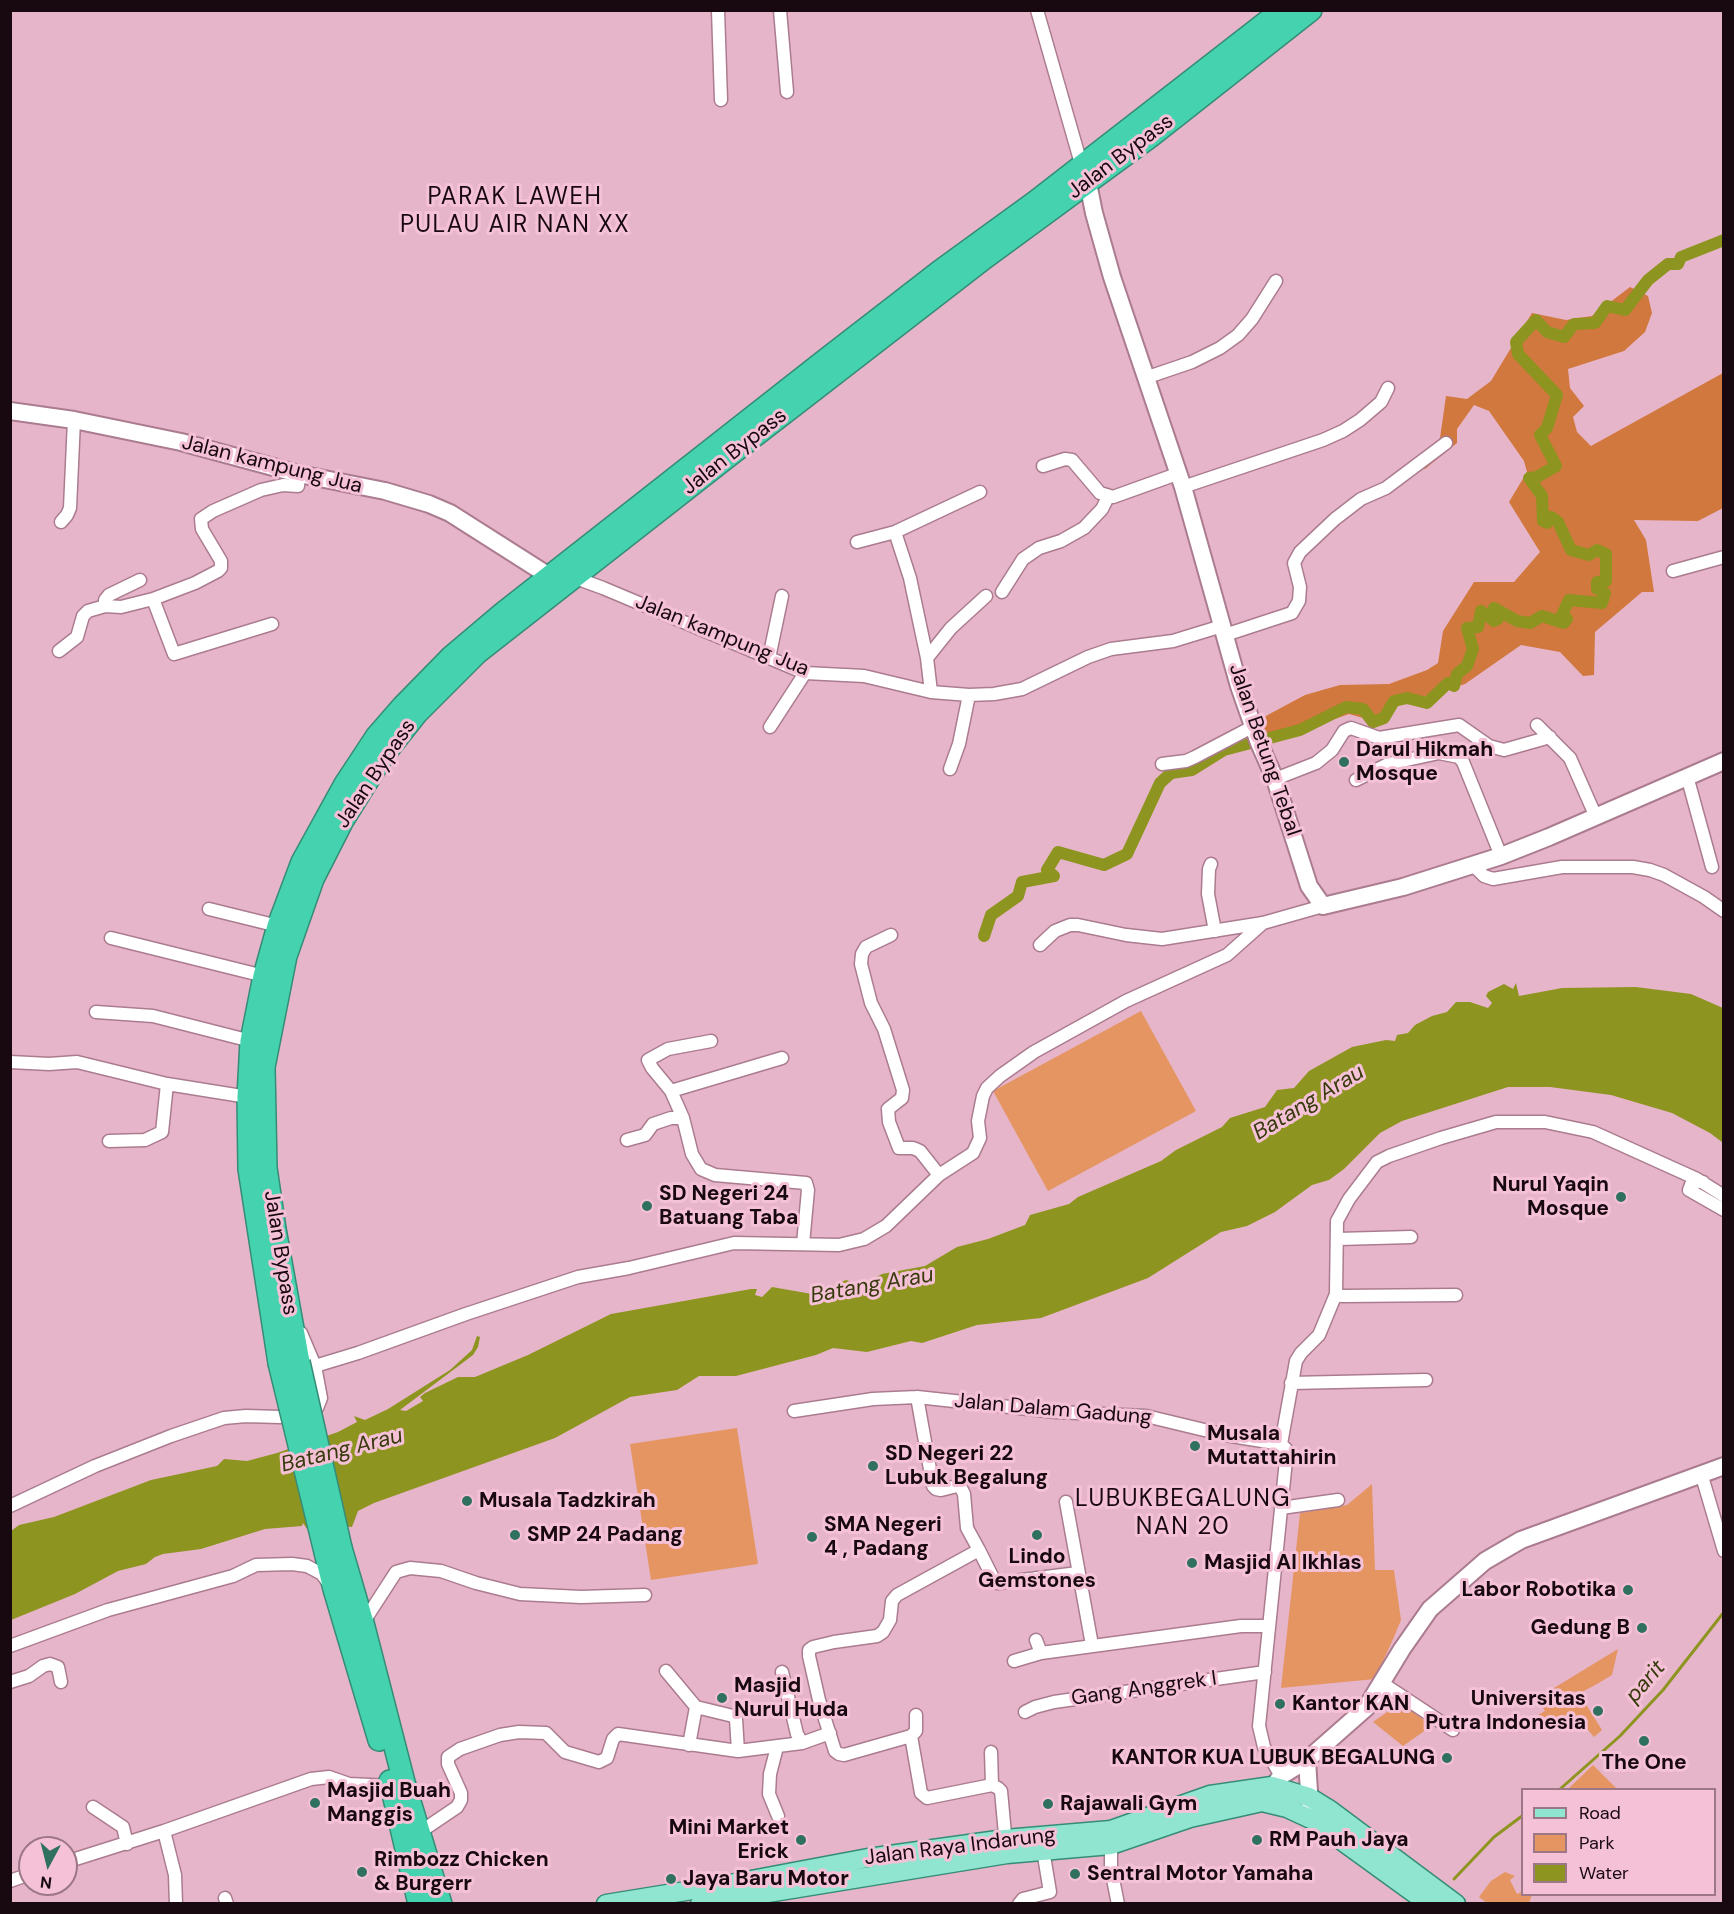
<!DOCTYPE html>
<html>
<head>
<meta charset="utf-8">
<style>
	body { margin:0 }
	#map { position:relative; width:1734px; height:1914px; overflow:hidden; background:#e7b5c9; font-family:"DM Sans",sans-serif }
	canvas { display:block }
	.frame { position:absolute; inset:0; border:12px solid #18080f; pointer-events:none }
	.legend { position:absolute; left:1521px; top:1788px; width:195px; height:108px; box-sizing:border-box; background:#f5c1d6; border:2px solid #9d7786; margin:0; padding:8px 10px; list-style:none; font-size:18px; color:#18080f }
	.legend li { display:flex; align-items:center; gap:12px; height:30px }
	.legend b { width:30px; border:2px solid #9d7786 }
	.north { position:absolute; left:18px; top:1836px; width:60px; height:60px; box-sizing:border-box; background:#f5c1d6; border:2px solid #9d7786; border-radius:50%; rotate:187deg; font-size:16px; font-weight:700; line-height:24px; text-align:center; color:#18080f }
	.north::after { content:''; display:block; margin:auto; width:21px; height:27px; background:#30705f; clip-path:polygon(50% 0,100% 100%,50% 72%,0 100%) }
</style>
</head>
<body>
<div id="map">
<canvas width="1734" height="1914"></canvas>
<div class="frame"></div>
<ul class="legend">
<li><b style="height:8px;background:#8fe5cf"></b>Road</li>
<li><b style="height:16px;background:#e49562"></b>Park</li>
<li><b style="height:16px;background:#8e9420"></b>Water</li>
</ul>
<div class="north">N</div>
</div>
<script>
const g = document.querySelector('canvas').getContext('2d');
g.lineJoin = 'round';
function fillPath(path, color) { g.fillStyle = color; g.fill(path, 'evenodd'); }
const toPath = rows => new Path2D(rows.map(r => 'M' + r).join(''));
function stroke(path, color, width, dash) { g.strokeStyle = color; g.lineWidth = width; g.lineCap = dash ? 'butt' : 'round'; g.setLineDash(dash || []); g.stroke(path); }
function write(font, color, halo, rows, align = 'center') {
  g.font = font + ' "DM Sans",sans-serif'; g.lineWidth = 6; g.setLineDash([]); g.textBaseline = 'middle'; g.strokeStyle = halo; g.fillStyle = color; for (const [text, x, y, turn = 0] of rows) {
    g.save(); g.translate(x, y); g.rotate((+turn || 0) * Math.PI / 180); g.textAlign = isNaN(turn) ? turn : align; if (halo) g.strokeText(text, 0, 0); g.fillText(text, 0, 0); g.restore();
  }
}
fillPath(toPath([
	[1141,1011,1196,1111,1048,1191,993,1091],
	[737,1428,758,1564,651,1580,630,1444],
	[1372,1484,1375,1570,1394,1570,1401,1620,1394,1637,1375,1679,1281,1688,1300,1513,1347,1505],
	[1618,1649,1612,1675,1597,1684,1582,1692,1549,1691],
	[1574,1696,1582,1698,1602,1730,1594,1737,1581,1722,1573,1717,1566,1716,1551,1729,1538,1715,1545,1711,1539,1702,1550,1697],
	[1404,1700,1430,1727,1403,1746,1373,1722],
	[1593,1765,1617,1789,1568,1789],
	[1505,1872,1515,1876,1510,1880,1517,1894,1522,1892,1522,1894,1532,1895,1529,1903,1487,1903,1479,1897,1491,1881]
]), '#e49562');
fillPath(toPath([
	[1630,287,1648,296,1652,313,1645,332,1624,351,1568,369,1570,388,1584,406,1573,417,1577,432,1591,446,1723,373,1723,508,1698,521,1634,520,1646,540,1654,592,1642,592,1595,632,1594,675,1583,676,1560,652,1521,645,1465,684,1387,708,1381,723,1349,714,1255,747,1249,725,1305,695,1340,685,1389,684,1427,670,1438,663,1443,631,1474,582,1514,582,1540,552,1509,502,1527,472,1524,461,1489,411,1474,405,1457,429,1457,443,1425,469,1414,466,1440,438,1446,396,1467,399,1491,381,1532,313,1566,320,1592,316]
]), '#d0783d');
fillPath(toPath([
	[1516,983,1519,996,1562,988,1636,987,1691,994,1723,1008,1723,1146,1722,1142,1710,1133,1672,1113,1611,1095,1550,1087,1508,1087,1402,1121,1380,1133,1344,1169,1329,1180,1312,1185,1275,1212,1247,1226,1221,1232,1148,1278,1041,1318,977,1325,922,1343,911,1341,867,1352,833,1348,816,1355,736,1376,699,1376,677,1390,630,1397,555,1438,374,1503,358,1511,352,1527,312,1524,307,1529,303,1523,302,1526,265,1529,201,1549,163,1554,155,1557,146,1564,118,1571,75,1594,11,1620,11,1531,19,1525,54,1517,151,1480,217,1466,224,1459,247,1461,277,1453,338,1432,357,1422,354,1416,365,1420,388,1409,450,1370,472,1350,477,1336,480,1337,478,1347,473,1355,400,1410,406,1411,423,1401,420,1397,425,1393,458,1377,475,1377,528,1355,611,1314,751,1289,757,1289,755,1295,762,1297,772,1287,812,1294,846,1280,861,1285,882,1274,925,1266,957,1247,988,1239,1025,1225,1030,1215,1069,1204,1078,1197,1161,1161,1176,1150,1222,1127,1230,1118,1265,1107,1277,1090,1294,1088,1309,1071,1352,1047,1386,1040,1395,1041,1397,1035,1408,1033,1415,1025,1432,1016,1447,1012,1456,1002,1470,1002,1488,1008,1492,1003,1486,996,1488,992,1504,984,1513,989]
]), '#8e9420');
stroke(toPath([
	[1559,1790,1620,1736,1663,1690,1724,1612],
	[1454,1879,1494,1837,1522,1816]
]), '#8e9420', 3);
stroke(toPath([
	[984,936,991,915,1018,896,1022,882,1054,876,1047,870,1058,852,1104,865,1127,854,1160,783,1171,773,1192,770,1224,750,1300,730,1346,707,1363,709,1373,722,1384,718,1394,701,1407,698,1427,703,1448,683,1454,686,1457,674,1467,666,1473,649,1467,628,1478,627,1481,611,1494,621,1498,619,1494,608,1517,621,1530,623,1542,616,1564,623,1567,619,1562,615,1569,600,1602,603,1605,593,1597,589,1597,582,1606,581,1606,554,1597,550,1589,555,1571,550,1558,522,1551,517,1547,523,1543,521,1542,496,1529,478,1537,477,1556,466,1540,435,1547,428,1557,395,1518,354,1516,342,1536,320,1547,332,1564,337,1574,324,1595,323,1607,306,1625,310,1648,280,1668,264,1678,264,1681,257,1724,240]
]), '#8e9420', 12);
const street = toPath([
	[718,10,721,100],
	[780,10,787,92],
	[1037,10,1082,167],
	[1145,378,1192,362,1220,348,1238,335,1252,319,1276,281],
	[1043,466,1065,459,1072,460,1100,493,1113,497,1177,474],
	[1183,487,1323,440,1343,431,1360,420,1381,402,1388,388],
	[61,522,67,515,70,508,74,420],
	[895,532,910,578,927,658,951,628,986,596],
	[857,542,895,532,980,492],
	[1673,571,1724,557],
	[573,577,603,588,805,673,864,676,931,692,969,695,994,694,1022,689,1088,657,1111,649,1173,641,1222,626],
	[1002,592,1023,559,1039,548,1061,541,1084,528,1102,509,1108,497],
	[153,599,174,654,272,624],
	[105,606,105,600,109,595,140,580],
	[1225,635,1292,613,1299,601,1300,587,1294,563,1300,552,1335,519,1361,499,1386,488,1446,443],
	[59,651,77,637,83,616,88,611,105,606,121,607,153,599,195,583,218,571,221,568,221,561,202,529,201,519,213,511,261,490,283,485,298,486,299,474],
	[769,658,782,596],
	[927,658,931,692],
	[1537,725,1570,758,1596,817],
	[770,727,805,673],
	[1162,764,1186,761,1195,757,1254,726],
	[950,769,959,744,969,695],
	[1687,776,1712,867],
	[1275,779,1316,763,1332,750,1344,731,1351,728,1379,738,1459,725,1489,746,1504,750,1550,737],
	[1356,780,1388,764,1439,753,1459,757,1463,762,1501,856],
	[1211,864,1209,869,1208,894,1215,931],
	[1473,865,1484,876,1493,879,1562,867,1633,867,1650,870,1664,875,1704,897,1724,911],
	[209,909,278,926],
	[891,935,866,947,862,954,861,964,871,1003,884,1029,903,1090,902,1098,888,1109,889,1122,899,1148,913,1148,920,1151,939,1175],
	[111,938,264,976],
	[1040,945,1055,931,1070,925,1078,925,1126,935,1162,939,1263,923,1323,906],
	[96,1012,153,1016,251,1041],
	[782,1058,671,1091,683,1118,692,1154,701,1169,715,1175,806,1183,808,1190,803,1244],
	[10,1062,49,1064,77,1062,167,1084,248,1097],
	[671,1091,652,1068,648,1060,668,1049,711,1041],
	[627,1140,645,1135,653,1124,671,1118,683,1118],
	[109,1141,145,1140,162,1132,167,1084],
	[1703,1182,1692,1182,1689,1190,1724,1210],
	[1338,1239,1411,1237],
	[1336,1294,1342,1296,1456,1295],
	[301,1333,315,1366,358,1353,466,1314,578,1277,629,1268,734,1243,839,1245,864,1239,886,1226,939,1175,973,1153,980,1138,978,1121,983,1096,987,1088,1000,1076,1034,1052,1126,1001,1227,955,1263,923],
	[1291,1383,1426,1380],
	[917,1397,933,1486,936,1489,941,1490,957,1486,961,1488,964,1494,967,1528,979,1550],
	[794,1411,873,1399,917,1397,1056,1412,1146,1416,1225,1435,1281,1444,1286,1449,1286,1460,1259,1726,1264,1747,1281,1776],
	[1281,1444,1296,1361,1301,1353,1319,1335,1336,1294,1337,1221,1349,1199,1377,1162,1389,1156,1441,1138,1496,1122,1545,1122,1593,1132,1697,1179,1724,1196],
	[1701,1473,1724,1551],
	[1066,1502,1092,1645],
	[10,1506,95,1466,171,1436,224,1418,246,1416,280,1417,301,1415,317,1408,321,1398,315,1366],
	[1281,1508,1338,1500],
	[363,1623,396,1572,410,1568,441,1571,476,1583,520,1594,581,1597,645,1595],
	[1036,1640,1041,1653,1241,1626,1269,1626],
	[10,1646,108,1610,233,1576,256,1565,292,1564,307,1566,322,1574,329,1584],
	[1014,1661,1041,1653],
	[666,1671,696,1707,733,1716,736,1719,738,1751],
	[782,1672,797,1734,802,1743],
	[10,1682,29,1676,43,1666,50,1664,58,1667,61,1682],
	[1382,1683,1453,1730],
	[1025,1712,1035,1707,1054,1702,1265,1672],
	[916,1715,916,1731,911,1736,844,1755,839,1754,835,1751,819,1700,809,1656,809,1650,813,1647,834,1642,877,1636,883,1632,890,1620,892,1601,897,1595,979,1550,994,1580,998,1583,1078,1573],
	[911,1736,921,1793,927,1798,992,1785,991,1752],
	[689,1745,696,1707],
	[777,1747,770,1774,769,1794,778,1816],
	[992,1785,998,1788,1001,1791,1006,1845],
	[93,1807,123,1827,127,1844],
	[164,1831,175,1875,176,1904],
	[420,1832,457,1807,461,1800,461,1793,448,1764,448,1757,460,1749,500,1735,519,1732,546,1733,565,1752,599,1762,607,1758,613,1739,618,1734,738,1751,802,1743,830,1733],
	[1111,1845,1111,1869,1118,1904],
	[66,1862,164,1831,311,1779,329,1777,349,1784,391,1786],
	[10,1881,30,1874],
	[225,1898,227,1904],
	[1019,1904,1023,1899,1050,1892,1043,1850]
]);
const secondary = toPath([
	[1088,183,1094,213,1112,277,1183,487,1239,686,1259,743,1275,779,1309,886,1323,906,1403,887,1501,856,1549,837,1724,761],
	[10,411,74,420,181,442,299,474,385,491,429,504,450,513,549,576],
	[1307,1760,1310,1807],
	[1267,1795,1281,1776,1307,1760,1366,1708,1402,1649,1430,1609,1485,1561,1521,1540,1724,1466]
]);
const primary = toPath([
	[606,1904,735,1883,868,1858,1005,1839,1111,1830,1210,1795,1272,1786,1309,1797,1330,1810,1456,1904],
	[700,1904,1007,1854,1111,1845,1190,1818,1262,1802,1287,1808,1313,1820,1429,1904]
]);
const highway = toPath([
	[299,1362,275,1229,266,1168,264,1067,286,956,313,879,342,822,383,756,417,713,477,653,730,455,986,257,1151,136,1311,10],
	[279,1363,249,1169,248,1097,251,1041,264,976,278,926,302,862,345,784,376,737,403,706,451,657,503,613,820,364,940,271,1035,202,1282,10],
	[341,1548,363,1623,404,1782,441,1904],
	[325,1552,334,1589,379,1740],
	[390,1781,419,1904]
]);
stroke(street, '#ab7c8f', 15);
stroke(secondary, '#ab7c8f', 20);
stroke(primary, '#358c77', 21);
stroke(highway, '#358c77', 24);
stroke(street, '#fff', 12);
stroke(secondary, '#fff', 16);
stroke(primary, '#8fe5cf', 18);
stroke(highway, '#45d3af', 21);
const highwayBridge = toPath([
	[299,1362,341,1548],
	[279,1363,325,1552]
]);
stroke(highwayBridge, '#358c77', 24, []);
stroke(highwayBridge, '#45d3af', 21);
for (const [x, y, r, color] of [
	[1344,762,6,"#30705f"],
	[1621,1197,6,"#30705f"],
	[647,1206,6,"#30705f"],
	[1195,1446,6,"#30705f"],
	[873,1466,6,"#30705f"],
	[467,1501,6,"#30705f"],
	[515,1535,6,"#30705f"],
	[1037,1535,6,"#30705f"],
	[812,1537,6,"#30705f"],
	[1192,1563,6,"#30705f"],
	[1628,1590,6,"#30705f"],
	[1642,1628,6,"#30705f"],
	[722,1698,6,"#30705f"],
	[1280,1704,6,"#30705f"],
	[1598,1711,6,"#30705f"],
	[1644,1741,6,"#30705f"],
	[1447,1758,6,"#30705f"],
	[315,1803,6,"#30705f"],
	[1048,1804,6,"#30705f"],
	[801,1840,6,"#30705f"],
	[1257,1840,6,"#30705f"],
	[362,1872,6,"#30705f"],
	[1075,1874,6,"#30705f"],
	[671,1879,6,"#30705f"]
]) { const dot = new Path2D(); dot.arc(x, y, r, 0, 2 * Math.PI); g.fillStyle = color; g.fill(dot); stroke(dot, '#f5c1d6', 2); }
write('21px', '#18080f', '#f5c1d6', [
	["Jalan Bypass",1121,157,-37],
	["Jalan Bypass",735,452,-38],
	["Jalan kampung Jua",272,465,14],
	["Jalan kampung Jua",722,636,22],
	["Jalan Betung Tebal",1264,750,71],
	["Jalan Bypass",376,774,-56],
	["Jalan Bypass",280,1253,81],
	["Jalan Dalam Gadung",1053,1410,5],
	["Gang Anggrek I",1144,1689,-8],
	["Jalan Raya Indarung",960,1847,-7]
]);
write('bold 21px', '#18080f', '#f5c1d6', [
	["Darul Hikmah",1356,750],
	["Mosque",1356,774],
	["Nurul Yaqin",1609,1185,"right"],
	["Mosque",1609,1209,"right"],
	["SD Negeri 24",659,1194],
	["Batuang Taba",659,1218],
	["Musala",1207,1434],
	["Mutattahirin",1207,1458],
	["SD Negeri 22",885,1454],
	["Lubuk Begalung",885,1478],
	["Musala Tadzkirah",479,1501],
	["SMA Negeri",824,1525],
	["4 , Padang",824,1549],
	["SMP 24 Padang",527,1535],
	["Lindo",1037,1557,"center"],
	["Gemstones",1037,1581,"center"],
	["Masjid Al Ikhlas",1204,1563],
	["Labor Robotika",1616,1590,"right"],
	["Gedung B",1630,1628,"right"],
	["Masjid",734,1686],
	["Nurul Huda",734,1710],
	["Universitas",1586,1699,"right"],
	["Putra Indonesia",1586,1723,"right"],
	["Kantor KAN",1292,1704],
	["KANTOR KUA LUBUK BEGALUNG",1435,1758,"right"],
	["The One",1644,1763,"center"],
	["Masjid Buah",327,1791],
	["Manggis",327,1815],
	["Rajawali Gym",1060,1804],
	["Mini Market",789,1828,"right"],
	["Erick",789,1852,"right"],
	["RM Pauh Jaya",1269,1840],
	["Rimbozz Chicken",374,1860],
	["& Burgerr",374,1884],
	["Sentral Motor Yamaha",1087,1874],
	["Jaya Baru Motor",683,1879]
], 'left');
write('italic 22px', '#373a0c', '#f5c1d6', [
	["Batang Arau",1309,1103,-31],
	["Batang Arau",872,1286,-10],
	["Batang Arau",342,1451,-14],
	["parit",1646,1682,-49]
]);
g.letterSpacing = '1.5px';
write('24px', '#18080f', '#f5c1d6', [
	["PARAK LAWEH",515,198],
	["PULAU AIR NAN XX",515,226],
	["LUBUKBEGALUNG",1183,1500],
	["NAN 20",1183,1528]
]);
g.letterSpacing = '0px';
</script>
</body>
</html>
